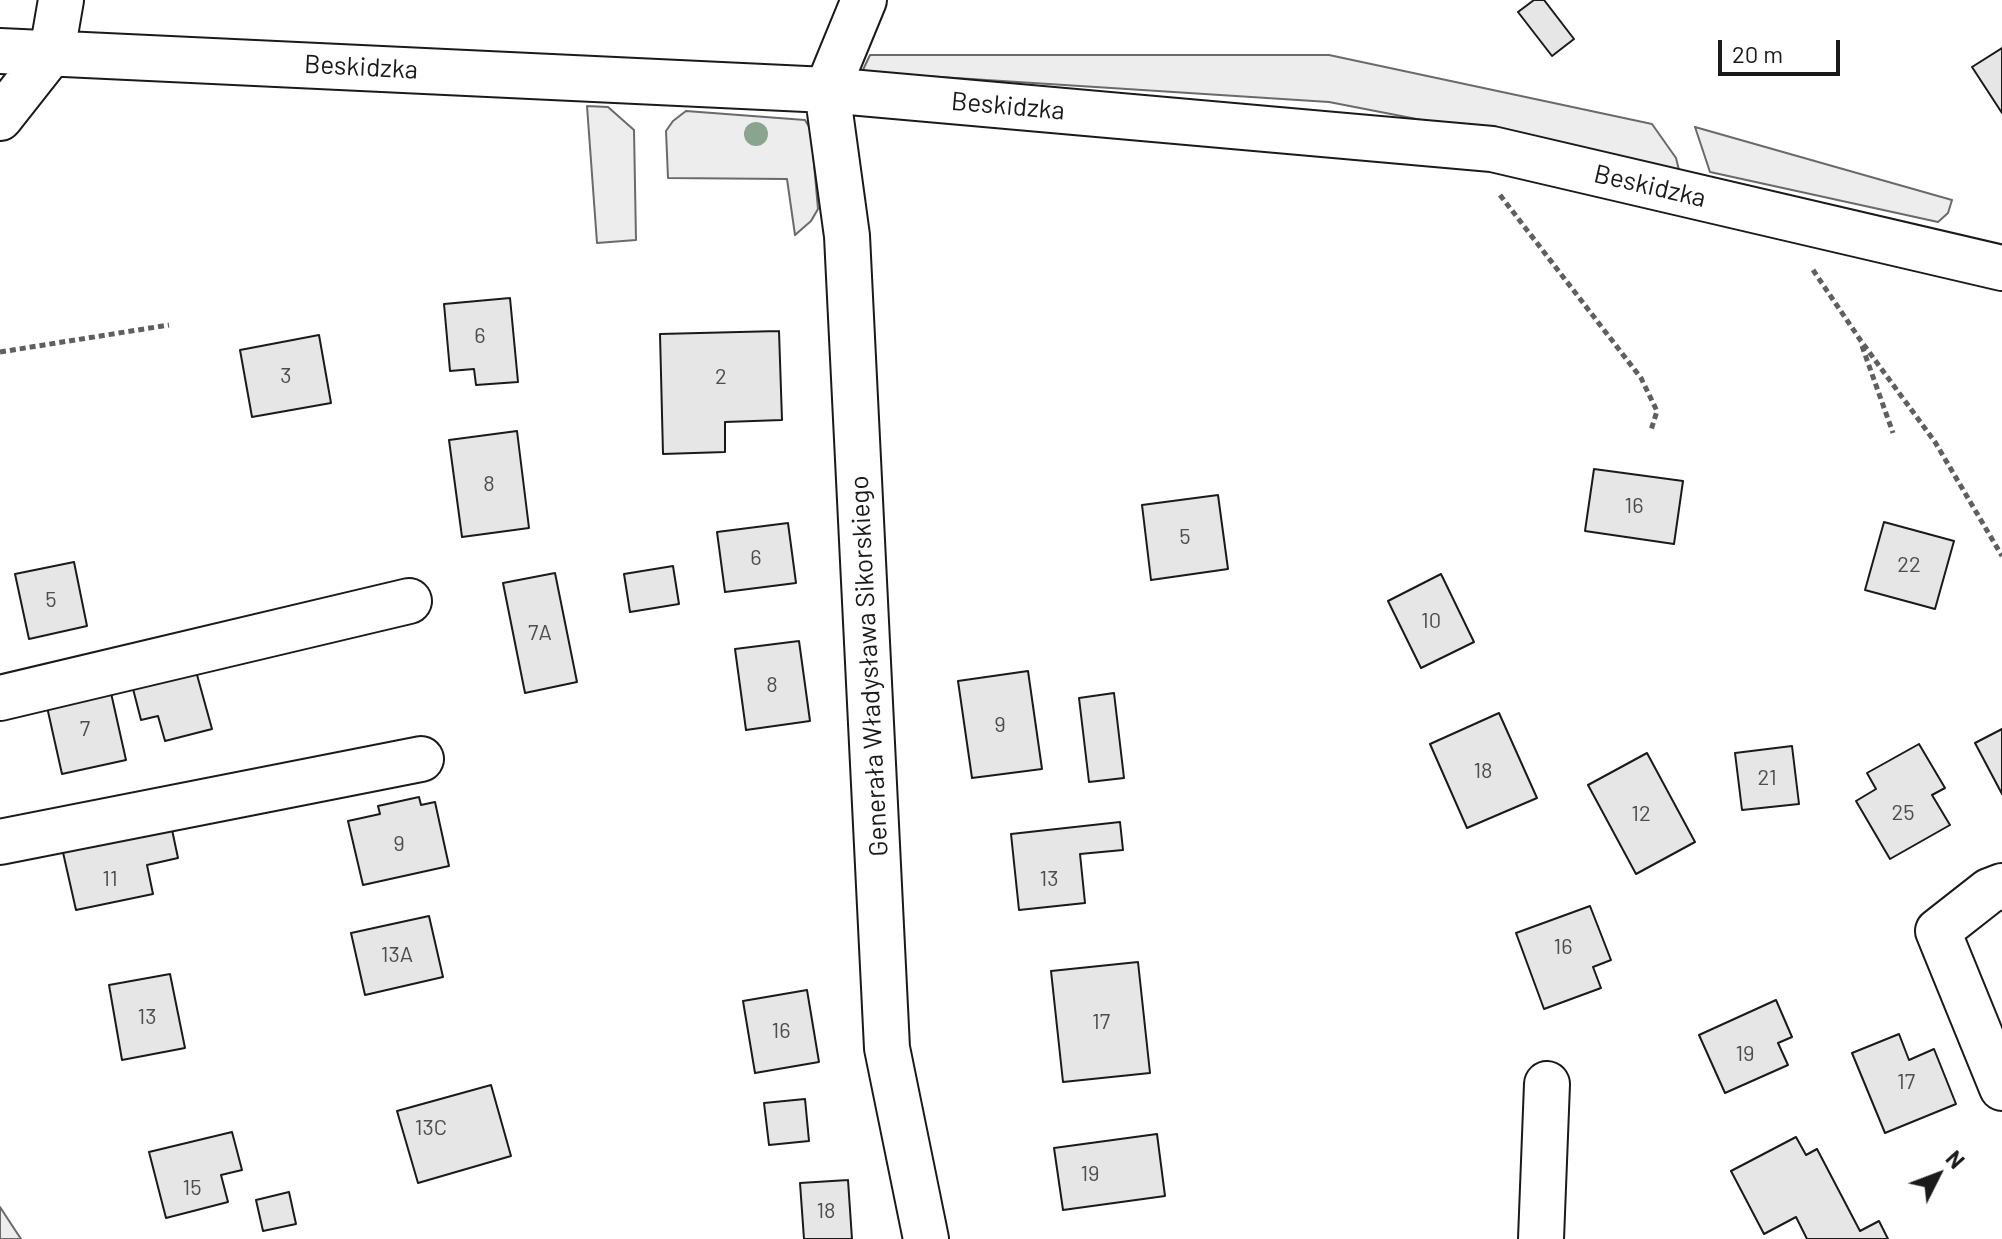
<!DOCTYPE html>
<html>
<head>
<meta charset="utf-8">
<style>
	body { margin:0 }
	#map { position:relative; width:2002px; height:1239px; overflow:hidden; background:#fff; font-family:Barlow,sans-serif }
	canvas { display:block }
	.north { position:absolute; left:1898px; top:1135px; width:80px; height:80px; -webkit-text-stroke:6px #fff; paint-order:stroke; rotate:48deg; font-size:22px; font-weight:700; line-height:32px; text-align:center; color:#1a1a1a }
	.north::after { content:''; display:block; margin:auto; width:28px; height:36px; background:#1a1a1a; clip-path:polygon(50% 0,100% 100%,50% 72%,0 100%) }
	.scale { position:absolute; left:1718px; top:40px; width:122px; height:36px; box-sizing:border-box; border:4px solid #1a1a1a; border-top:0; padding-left:10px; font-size:24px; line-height:28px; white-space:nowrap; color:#1a1a1a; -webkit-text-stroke:6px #fff; paint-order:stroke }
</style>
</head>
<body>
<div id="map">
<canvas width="2002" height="1239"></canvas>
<div class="north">N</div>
<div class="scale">20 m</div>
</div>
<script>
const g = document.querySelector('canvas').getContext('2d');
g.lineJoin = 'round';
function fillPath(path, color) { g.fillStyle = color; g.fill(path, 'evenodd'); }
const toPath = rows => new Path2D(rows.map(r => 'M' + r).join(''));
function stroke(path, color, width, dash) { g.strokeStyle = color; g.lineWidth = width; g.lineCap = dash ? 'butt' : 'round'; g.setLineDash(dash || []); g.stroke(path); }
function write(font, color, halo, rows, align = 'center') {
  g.font = font + ' Barlow,sans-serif'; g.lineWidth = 6; g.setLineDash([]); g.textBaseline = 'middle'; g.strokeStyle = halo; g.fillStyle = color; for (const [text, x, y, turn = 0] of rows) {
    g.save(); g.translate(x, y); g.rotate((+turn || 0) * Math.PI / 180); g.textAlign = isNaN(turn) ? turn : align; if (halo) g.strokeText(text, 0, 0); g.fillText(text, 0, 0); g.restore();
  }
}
const built = toPath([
	[870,55,1329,55,1652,124,1676,158,1679,170,1329,102,862,72,870,55],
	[587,106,608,107,634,130,636,240,597,243,587,106],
	[686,111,805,120,811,130,818,209,811,221,795,235,787,179,668,178,666,131,673,121,686,111],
	[1695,127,1952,200,1948,213,1938,222,1710,172,1695,127],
	[0,1207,21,1239,0,1239,0,1207]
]);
fillPath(built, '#ededed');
stroke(built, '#6a6a6a', 2);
const building = toPath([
	[1534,0,1544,0,1574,39,1552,56,1518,12,1534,0],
	[2002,48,2002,113,1972,67,2002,48],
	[510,298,518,382,476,385,474,369,450,371,444,304,510,298],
	[779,331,782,420,725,422,725,452,663,454,660,334,779,331],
	[319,335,331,403,252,417,240,350,319,335],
	[517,431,529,528,462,537,449,440,517,431],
	[1594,469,1683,481,1674,544,1585,531,1594,469],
	[1218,495,1228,569,1151,580,1142,505,1218,495],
	[1884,522,1954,541,1935,609,1865,590,1884,522],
	[788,523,796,583,725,592,717,532,788,523],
	[74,562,87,626,29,639,15,574,74,562],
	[673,566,679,604,630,612,624,574,673,566],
	[555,573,577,682,525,693,503,583,555,573],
	[1441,574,1474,642,1421,668,1388,601,1441,574],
	[799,641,810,721,746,730,735,649,799,641],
	[194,664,212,729,165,741,158,716,141,720,131,681,194,664],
	[1028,671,1042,769,972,778,958,681,1028,671],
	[109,684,126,760,62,774,45,698,109,684],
	[1114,693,1124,778,1089,782,1079,698,1114,693],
	[1499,713,1537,798,1467,828,1430,744,1499,713],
	[2002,729,2002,794,1975,743,2002,729],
	[1919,744,1945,788,1932,795,1950,825,1890,859,1856,801,1876,789,1867,773,1919,744],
	[1792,746,1799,804,1742,810,1735,753,1792,746],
	[1647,753,1695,842,1636,874,1588,785,1647,753],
	[419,797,421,805,435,802,449,866,363,885,348,821,380,814,378,806,419,797],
	[1120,822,1123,850,1080,854,1085,903,1019,910,1011,834,1120,822],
	[171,825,178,858,147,865,153,894,76,910,62,848,171,825],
	[1590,906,1611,960,1593,967,1601,988,1544,1009,1516,933,1590,906],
	[429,916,443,977,365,995,351,933,429,916],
	[1138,962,1150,1073,1063,1082,1051,971,1138,962],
	[170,974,185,1048,122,1060,109,985,170,974],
	[807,990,819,1062,755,1073,743,1001,807,990],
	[1776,1000,1792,1037,1778,1043,1788,1065,1725,1093,1699,1035,1776,1000],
	[1899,1034,1909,1060,1934,1049,1956,1104,1885,1133,1852,1053,1899,1034],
	[491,1085,511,1156,418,1183,397,1111,491,1085],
	[805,1099,809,1141,769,1145,764,1103,805,1099],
	[232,1132,242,1170,221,1175,228,1202,166,1218,149,1152,232,1132],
	[1157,1134,1165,1196,1063,1210,1054,1148,1157,1134],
	[1796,1137,1806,1155,1817,1149,1860,1231,1879,1221,1888,1239,1807,1239,1796,1217,1764,1234,1731,1171,1796,1137],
	[848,1180,852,1239,804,1239,800,1183,848,1180],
	[289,1192,296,1224,263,1231,256,1200,289,1192]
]);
fillPath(building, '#e6e6e6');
stroke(building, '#1a1a1a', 2);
const minor = toPath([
	[864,0,827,90,847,236,887,1048,926,1239],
	[0,51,827,90,1492,149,2002,268],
	[0,118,52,52,61,0],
	[0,698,409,601],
	[0,842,421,759],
	[2002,886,1989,891,1938,931,2002,1088],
	[1541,1239,1547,1084]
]);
stroke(minor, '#1a1a1a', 48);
stroke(toPath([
	[1500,195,1641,378,1657,411,1651,430],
	[1813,270,1861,341,1935,442,2002,556],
	[1862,346,1893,433],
	[0,352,169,325]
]), '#5f5f5f', 5, [6, 4]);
stroke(minor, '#fff', 44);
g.fillStyle = '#8aa48f';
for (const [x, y] of [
	[756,134]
]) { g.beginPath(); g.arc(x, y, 12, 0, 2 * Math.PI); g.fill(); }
write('22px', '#4d4d4d', null, [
	["6",480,336],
	["3",286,376],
	["2",721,377],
	["8",489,484],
	["16",1634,506],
	["5",1185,537],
	["6",756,558],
	["22",1909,565],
	["5",51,600],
	["10",1431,621],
	["7A",540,633],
	["8",772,685],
	["9",1000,725],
	["7",85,729],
	["18",1483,771],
	["21",1767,778],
	["25",1903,813],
	["12",1641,814],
	["9",399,844],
	["11",110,879],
	["13",1049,879],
	["16",1563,947],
	["13A",397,955],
	["13",147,1017],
	["17",1101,1022],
	["16",781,1031],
	["19",1745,1054],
	["17",1906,1082],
	["13C",431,1128],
	["19",1090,1174],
	["15",192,1188],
	["18",826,1211]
]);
write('26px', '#1a1a1a', '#fff', [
	["Beskidzka",361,67,3],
	["Beskidzka",1008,106,5],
	["Beskidzka",1650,186,13],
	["Generała Władysława Sikorskiego",869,666,-93]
]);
</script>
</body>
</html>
